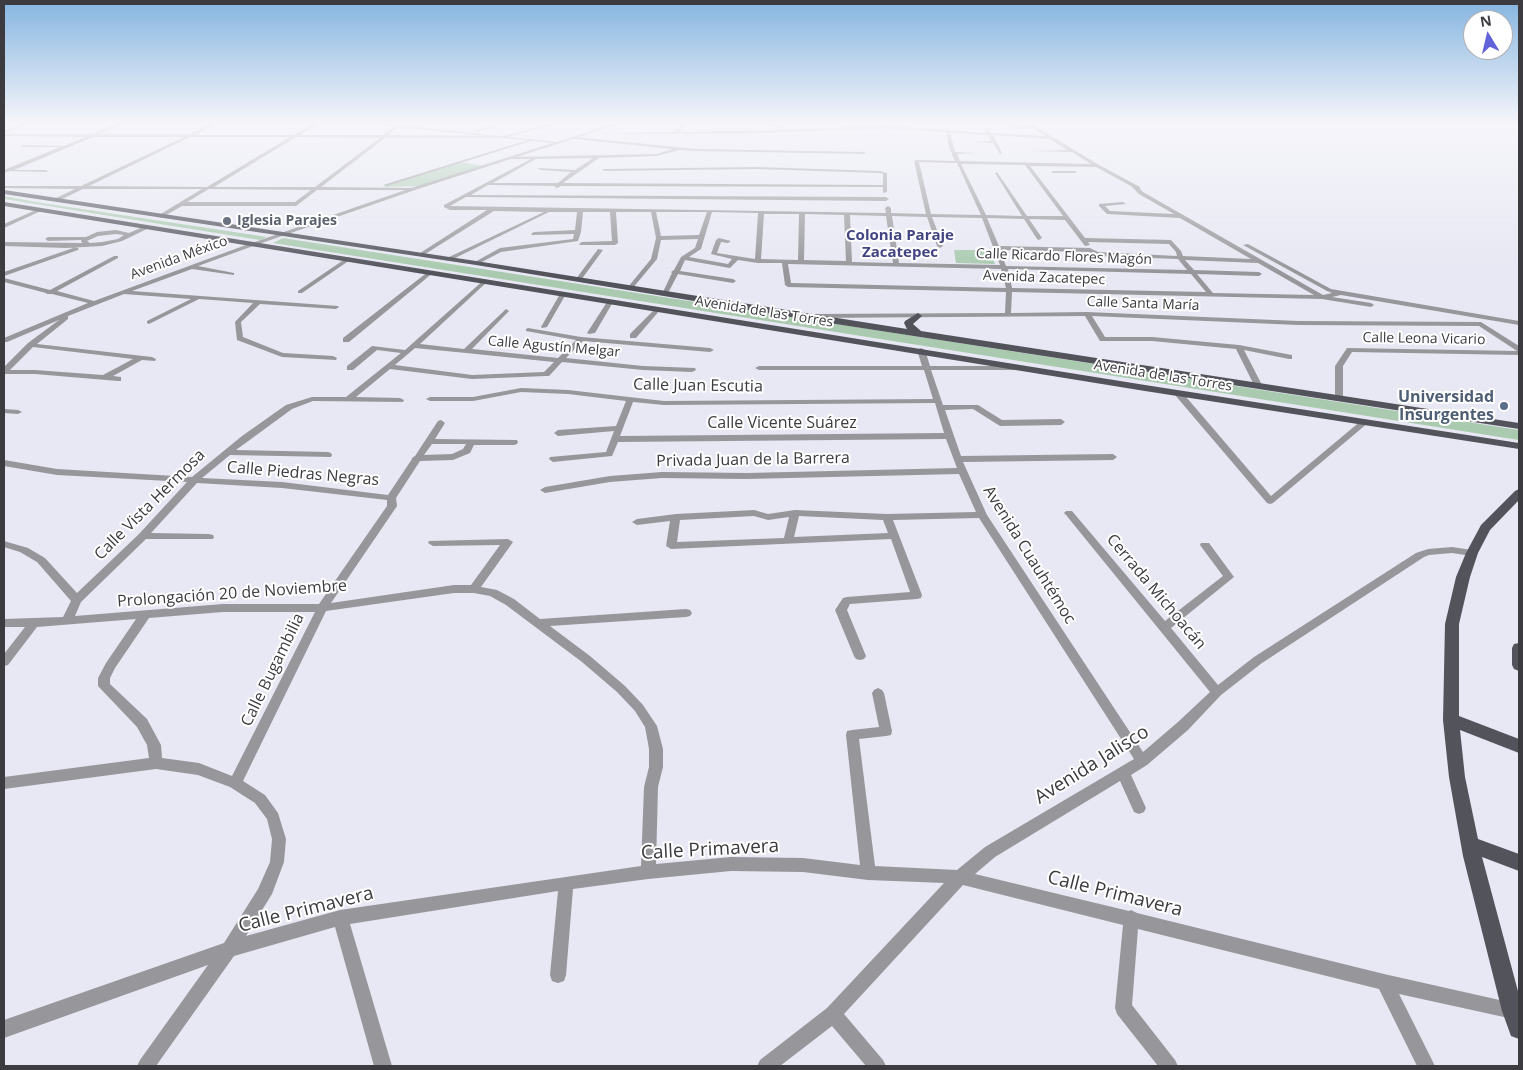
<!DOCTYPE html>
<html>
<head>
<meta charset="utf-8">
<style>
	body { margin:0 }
	#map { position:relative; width:1523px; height:1070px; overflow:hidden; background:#e8e8f4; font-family:"Open Sans",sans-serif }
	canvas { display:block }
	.frame { position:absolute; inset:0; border:5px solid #3b3b40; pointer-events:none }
	.north { position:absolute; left:1463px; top:10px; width:50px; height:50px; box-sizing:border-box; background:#fff; border:1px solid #b1b1b3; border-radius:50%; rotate:351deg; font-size:14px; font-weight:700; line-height:20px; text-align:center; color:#3b3b40 }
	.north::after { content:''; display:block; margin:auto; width:18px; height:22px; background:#6262da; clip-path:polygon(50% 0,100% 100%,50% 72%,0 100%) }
</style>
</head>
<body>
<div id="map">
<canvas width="1523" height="1070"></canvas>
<div class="frame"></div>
<div class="north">N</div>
</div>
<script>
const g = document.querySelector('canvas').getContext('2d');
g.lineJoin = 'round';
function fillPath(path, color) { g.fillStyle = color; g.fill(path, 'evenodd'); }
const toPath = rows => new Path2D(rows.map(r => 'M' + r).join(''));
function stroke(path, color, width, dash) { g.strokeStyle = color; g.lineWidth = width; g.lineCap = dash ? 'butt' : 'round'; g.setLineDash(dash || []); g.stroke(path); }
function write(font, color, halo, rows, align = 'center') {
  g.font = font + ' "Open Sans",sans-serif'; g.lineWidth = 4; g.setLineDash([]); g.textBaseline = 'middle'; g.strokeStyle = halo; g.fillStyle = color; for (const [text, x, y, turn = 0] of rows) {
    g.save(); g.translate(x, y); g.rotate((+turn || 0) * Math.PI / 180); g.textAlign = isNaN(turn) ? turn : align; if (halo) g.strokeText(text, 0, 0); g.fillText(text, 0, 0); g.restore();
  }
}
fillPath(toPath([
	[460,162,483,166,421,186,382,187],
	[4,196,36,202,267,237,260,240,4,199],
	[283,238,1519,430,1519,440,273,243],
	[954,250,989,250,995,264,956,263]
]), '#a9caae');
fillPath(toPath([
	[28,122,34,122,4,133,4,131,28,122],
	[122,122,127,122,99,134,189,134,215,122,220,122,195,135,294,135,316,122,321,122,300,135,383,135,401,122,405,122,388,135,504,136,556,122,562,122,504,138,385,138,321,187,413,188,415,190,317,190,296,206,182,206,161,218,158,216,159,215,202,189,83,189,56,202,54,199,75,189,4,188,4,186,81,186,184,137,93,137,14,170,46,170,48,172,10,171,4,173,4,170,60,147,23,147,21,145,64,146,86,137,4,136,4,134,92,134,122,122],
	[190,137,290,137,207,187,89,186,190,137],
	[296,137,380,138,315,187,214,187,296,137],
	[209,189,311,190,295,202,187,202,209,189],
	[429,122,435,122,420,127,418,126,429,122],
	[504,122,510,122,477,132,474,131,504,122],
	[685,122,689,122,679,132,780,130,779,128,771,125,759,124,771,123,782,126,784,130,885,126,987,133,985,129,987,128,991,133,1046,136,1032,128,983,125,1028,126,1023,122,1028,122,1099,165,1140,187,1140,189,1143,192,1323,295,1332,293,1327,291,1243,245,1248,244,1331,289,1519,321,1519,325,1341,295,1332,297,1371,303,1374,305,1371,307,1322,299,1012,292,1011,313,1087,312,1298,321,1481,322,1519,346,1519,355,1352,352,1343,366,1343,398,1339,400,1335,398,1335,366,1347,348,1517,351,1479,326,1298,325,1092,316,1105,337,1152,337,1239,345,1292,355,1292,359,1289,359,1244,350,1262,385,1258,387,1254,385,1236,349,1152,341,1100,341,1085,316,811,318,808,316,811,314,1005,313,1006,292,788,287,785,285,782,263,758,263,738,260,730,268,685,260,680,271,733,279,736,281,733,283,678,274,667,295,663,295,662,294,672,273,671,272,674,270,681,257,695,248,698,239,661,240,657,259,632,289,628,289,628,287,651,259,656,238,651,212,616,212,618,243,615,245,580,245,579,244,582,242,612,241,610,212,583,212,581,232,578,241,501,252,478,264,473,263,500,248,573,239,574,234,532,235,531,234,534,232,575,230,577,212,549,212,451,260,447,260,447,258,544,212,494,211,422,256,417,255,487,210,450,210,444,207,444,205,531,159,511,159,509,157,657,154,672,149,574,139,575,137,696,149,864,152,866,153,864,154,696,151,679,150,657,156,599,158,563,183,883,185,883,174,880,173,757,169,604,171,602,170,604,169,757,167,880,171,887,173,887,192,883,193,883,187,561,186,557,188,555,187,555,186,488,185,471,195,886,197,889,199,886,201,466,197,450,206,886,213,885,208,888,206,891,208,891,213,926,214,914,161,916,160,955,161,949,147,946,132,885,128,733,134,586,133,674,132,685,122],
	[950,133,988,135,991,141,972,142,993,143,1000,154,1002,153,993,135,1050,139,1067,150,1031,151,1072,152,1091,164,960,161,957,154,977,153,955,152,950,133],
	[593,158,575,170,538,168,540,170,571,172,558,183,493,183,536,159,593,158],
	[919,162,957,163,981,215,931,214,919,162],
	[961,164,1025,165,1063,216,1027,216,997,172,995,173,1022,216,986,215,961,164],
	[1030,166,1096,167,1131,186,1139,194,1174,214,1110,211,1105,206,1126,204,1123,202,1099,204,1099,206,1107,214,1180,218,1251,259,1183,256,1181,251,1171,240,1085,238,1030,166],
	[656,212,707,212,699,235,661,236,656,212],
	[712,212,758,213,755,259,717,253,721,242,728,243,731,241,719,238,716,240,711,254,732,259,728,264,689,257,701,249,712,212],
	[764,214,799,214,798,260,761,259,764,214],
	[805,214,844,215,846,261,804,260,805,214],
	[850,215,886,216,893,263,852,262,850,215],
	[892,216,927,217,937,246,940,248,943,246,932,217,982,218,1000,265,899,263,892,216],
	[987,218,1024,219,1037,239,1039,240,1042,238,1029,219,1065,220,1085,246,1090,245,1088,242,1169,244,1176,252,1177,256,1098,252,1090,248,999,246,987,218],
	[1000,250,1089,252,1097,256,1178,259,1187,270,1006,266,1000,250],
	[1185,260,1258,263,1314,295,1213,293,1197,274,1259,276,1262,274,1259,272,1194,270,1185,260],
	[788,264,1001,269,1006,288,791,283,788,264],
	[1008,269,1191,274,1206,292,1012,288,1008,269],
	[531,139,534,140,387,186,383,185,531,139],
	[1053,171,1075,171,1077,172,1075,173,1051,173,1053,171],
	[147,225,150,227,149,228,122,241,102,246,66,248,4,246,4,242,82,243,81,240,48,241,45,239,48,237,86,237,97,232,116,230,129,233,147,225],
	[116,234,124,235,118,239,102,242,90,243,87,241,98,236,116,234],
	[254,242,257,244,256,245,198,266,234,273,234,275,192,269,132,291,338,306,339,307,336,309,260,304,241,322,243,337,283,353,333,356,337,358,336,360,282,357,237,340,235,322,253,303,199,299,149,324,147,323,147,321,191,299,124,294,68,316,68,319,37,344,152,357,156,359,155,361,142,360,113,376,121,377,121,381,118,381,35,374,4,374,4,367,28,343,59,320,7,342,4,342,4,338,88,303,52,294,47,294,46,293,4,282,4,278,50,290,114,256,118,256,118,258,57,291,94,301,254,242],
	[33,347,133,359,103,375,35,370,10,370,33,347],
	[76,247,79,249,78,250,4,276,4,272,76,247],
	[598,249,603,250,581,280,577,280,576,279,598,249],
	[348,257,350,258,350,260,302,293,298,293,298,291,348,257],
	[429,271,434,272,349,342,343,342,343,338,429,271],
	[485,279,488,281,487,282,420,344,464,349,506,309,509,311,508,312,472,349,558,358,576,340,526,331,526,329,528,328,581,337,710,348,714,350,710,352,583,341,566,358,643,366,695,368,696,370,692,372,643,370,562,362,549,376,546,376,472,379,390,369,356,397,400,398,404,400,403,402,313,401,292,409,236,450,328,452,331,453,332,455,331,457,230,455,202,478,282,482,388,495,412,459,412,458,415,456,438,421,441,420,445,423,435,439,517,440,518,442,517,444,514,445,474,445,470,453,453,460,420,461,396,498,397,506,331,603,454,585,471,585,500,545,433,546,428,543,429,541,508,539,513,542,481,587,497,590,514,599,540,619,686,609,690,610,692,613,690,616,686,617,550,626,590,656,625,686,643,705,657,726,663,749,663,767,658,787,656,864,731,857,803,858,860,865,846,735,847,731,852,730,879,727,872,693,874,690,878,688,882,690,884,693,892,731,891,735,886,736,859,739,875,866,957,870,985,847,1134,759,979,518,893,520,922,595,921,598,917,599,850,604,847,610,866,656,864,659,860,660,856,659,854,656,835,610,843,598,847,597,910,592,891,539,671,549,666,546,670,521,637,525,632,522,637,519,676,514,754,510,768,514,795,510,887,514,976,512,959,474,747,479,662,478,610,482,545,493,540,490,545,487,610,476,662,472,747,473,957,468,946,439,618,442,612,456,553,462,549,459,550,457,606,452,614,431,558,436,554,433,558,430,616,426,626,401,568,394,521,392,473,401,430,401,426,399,430,397,473,397,521,388,568,390,664,401,933,399,924,370,759,370,755,368,759,366,922,366,917,350,921,348,925,350,930,366,1019,366,1023,368,1019,370,931,370,943,405,978,405,1002,420,1061,419,1065,422,1061,425,1000,426,973,409,945,410,961,456,1113,454,1117,457,1113,460,963,462,987,515,1143,752,1178,722,1210,692,1066,515,1064,513,1066,511,1072,511,1165,621,1223,576,1200,545,1201,543,1209,543,1234,577,1171,628,1218,685,1254,657,1416,553,1428,549,1452,547,1472,550,1477,553,1472,556,1452,553,1429,555,1424,557,1262,663,1221,695,1188,730,1147,765,1131,775,1146,808,1144,812,1139,814,1134,812,1120,781,995,857,975,874,1129,911,1131,910,1137,913,1384,974,1513,1003,1519,1006,1519,1017,1513,1019,1399,994,1435,1066,1417,1066,1379,989,1138,929,1132,1005,1175,1060,1178,1066,1158,1066,1117,1014,1115,1008,1123,925,963,885,844,1014,883,1060,886,1066,866,1066,832,1026,780,1066,757,1066,760,1060,827,1008,944,883,868,880,803,872,731,871,648,879,573,889,566,975,564,981,558,983,552,981,550,975,558,891,350,924,392,1066,374,1066,335,927,234,956,156,1066,137,1066,140,1060,208,965,4,1038,4,1020,224,943,258,889,270,862,272,839,267,819,255,803,230,787,198,775,156,769,4,789,4,777,149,758,147,745,137,727,98,686,98,678,106,663,136,619,37,627,8,665,4,666,4,654,25,627,4,627,4,619,63,617,71,601,37,562,20,552,4,547,4,541,28,548,45,558,77,593,139,534,187,482,57,475,4,466,4,460,57,469,192,477,242,436,286,405,312,397,346,397,401,353,377,350,353,370,347,370,347,366,372,346,405,350,485,279],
	[415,348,466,353,554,362,544,372,472,375,395,365,415,348],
	[633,402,664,405,935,403,944,433,620,436,633,402],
	[432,444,466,444,463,449,452,454,424,455,432,444],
	[197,483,282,488,387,500,387,506,319,604,223,604,75,616,81,602,146,539,213,539,214,537,213,535,209,534,151,533,197,483],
	[754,516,768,520,789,517,784,538,677,542,680,520,754,516],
	[799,516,883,520,888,533,794,537,799,516],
	[454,593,474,593,490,596,506,605,582,662,617,692,635,711,645,727,649,749,649,767,644,787,641,866,340,910,246,936,272,894,284,862,286,839,278,813,265,795,243,781,326,611,454,593],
	[223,612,315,612,232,776,199,763,162,758,161,745,147,719,110,684,110,678,115,668,149,618,223,612],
	[563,292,566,294,547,327,542,328,541,327,560,294,563,292],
	[610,300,613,302,595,333,589,334,587,333,607,302,610,300],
	[658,307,661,309,660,310,636,338,630,338,630,334,656,308,658,307],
	[1175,391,1181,391,1271,496,1362,420,1365,419,1369,422,1273,503,1270,504,1267,503,1175,395,1175,391],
	[4,409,18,410,22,412,18,414,4,413,4,409]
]), '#96969b');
fillPath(toPath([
	[352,122,366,122,557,142,619,122,625,122,415,190,256,245,252,245,252,243,411,188,553,143,352,122],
	[38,209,43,210,4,228,4,224,38,209]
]), '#96969b');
fillPath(toPath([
	[4,190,476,261,907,329,904,323,905,321,918,313,922,316,913,324,921,331,1519,423,1519,429,803,319,476,265,4,194,4,190],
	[4,202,1145,385,1519,443,1519,449,1145,391,4,206,4,202],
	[1519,489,1519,500,1490,530,1478,553,1470,577,1459,624,1459,716,1519,739,1519,753,1460,730,1465,777,1478,839,1519,854,1519,871,1482,857,1519,995,1519,1039,1511,1036,1502,1011,1463,856,1449,777,1443,720,1445,624,1456,577,1466,553,1481,525,1515,491,1519,489],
	[1519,643,1519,671,1514,669,1512,665,1512,648,1514,644,1519,643]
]), '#53535c');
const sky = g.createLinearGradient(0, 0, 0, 272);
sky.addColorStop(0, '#85b5e0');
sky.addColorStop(0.45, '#f5f5fa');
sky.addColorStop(1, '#f5f5fa00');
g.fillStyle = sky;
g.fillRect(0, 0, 1523, 272);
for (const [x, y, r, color] of [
	[227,221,5,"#6b7280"],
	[1504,406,5,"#5c6f8a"]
]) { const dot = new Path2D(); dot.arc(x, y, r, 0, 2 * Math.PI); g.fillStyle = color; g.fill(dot); stroke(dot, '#fff', 2); }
write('bold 14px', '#5b616d', '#fff', [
	["Iglesia Parajes",237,221]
], 'left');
write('14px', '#3b3b40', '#fff', [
	["Calle Ricardo Flores Magón",1064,257,2],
	["Avenida México",179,258,-20],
	["Avenida Zacatepec",1044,278,2],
	["Calle Santa María",1143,304,2],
	["Avenida de las Torres",764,312,9],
	["Calle Leona Vicario",1424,339,1],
	["Calle Agustín Melgar",554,347,5],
	["Avenida de las Torres",1163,376,9]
]);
write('bold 15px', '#424582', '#fff', [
	["Colonia Paraje",900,236],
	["Zacatepec",900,253]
]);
write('16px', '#3b3b40', '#fff', [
	["Calle Juan Escutia",698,386,1],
	["Calle Vicente Suárez",782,423],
	["Privada Juan de la Barrera",753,460,-1],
	["Calle Piedras Negras",303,474,5],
	["Calle Vista Hermosa",150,505,-45],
	["Avenida Cuauhtémoc",1029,555,58],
	["Cerrada Michoacán",1156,592,50],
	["Prolongación 20 de Noviembre",232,594,-4],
	["Calle Bugambilia",273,670,-64]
]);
write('bold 16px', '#4e5e75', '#fff', [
	["Universidad",1494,397],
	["Insurgentes",1494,415]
], 'right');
write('19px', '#3b3b40', '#fff', [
	["Avenida Jalisco",1092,765,-32],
	["Calle Primavera",710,850,-3],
	["Calle Primavera",1115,894,14],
	["Calle Primavera",306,910,-14]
]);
</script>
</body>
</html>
